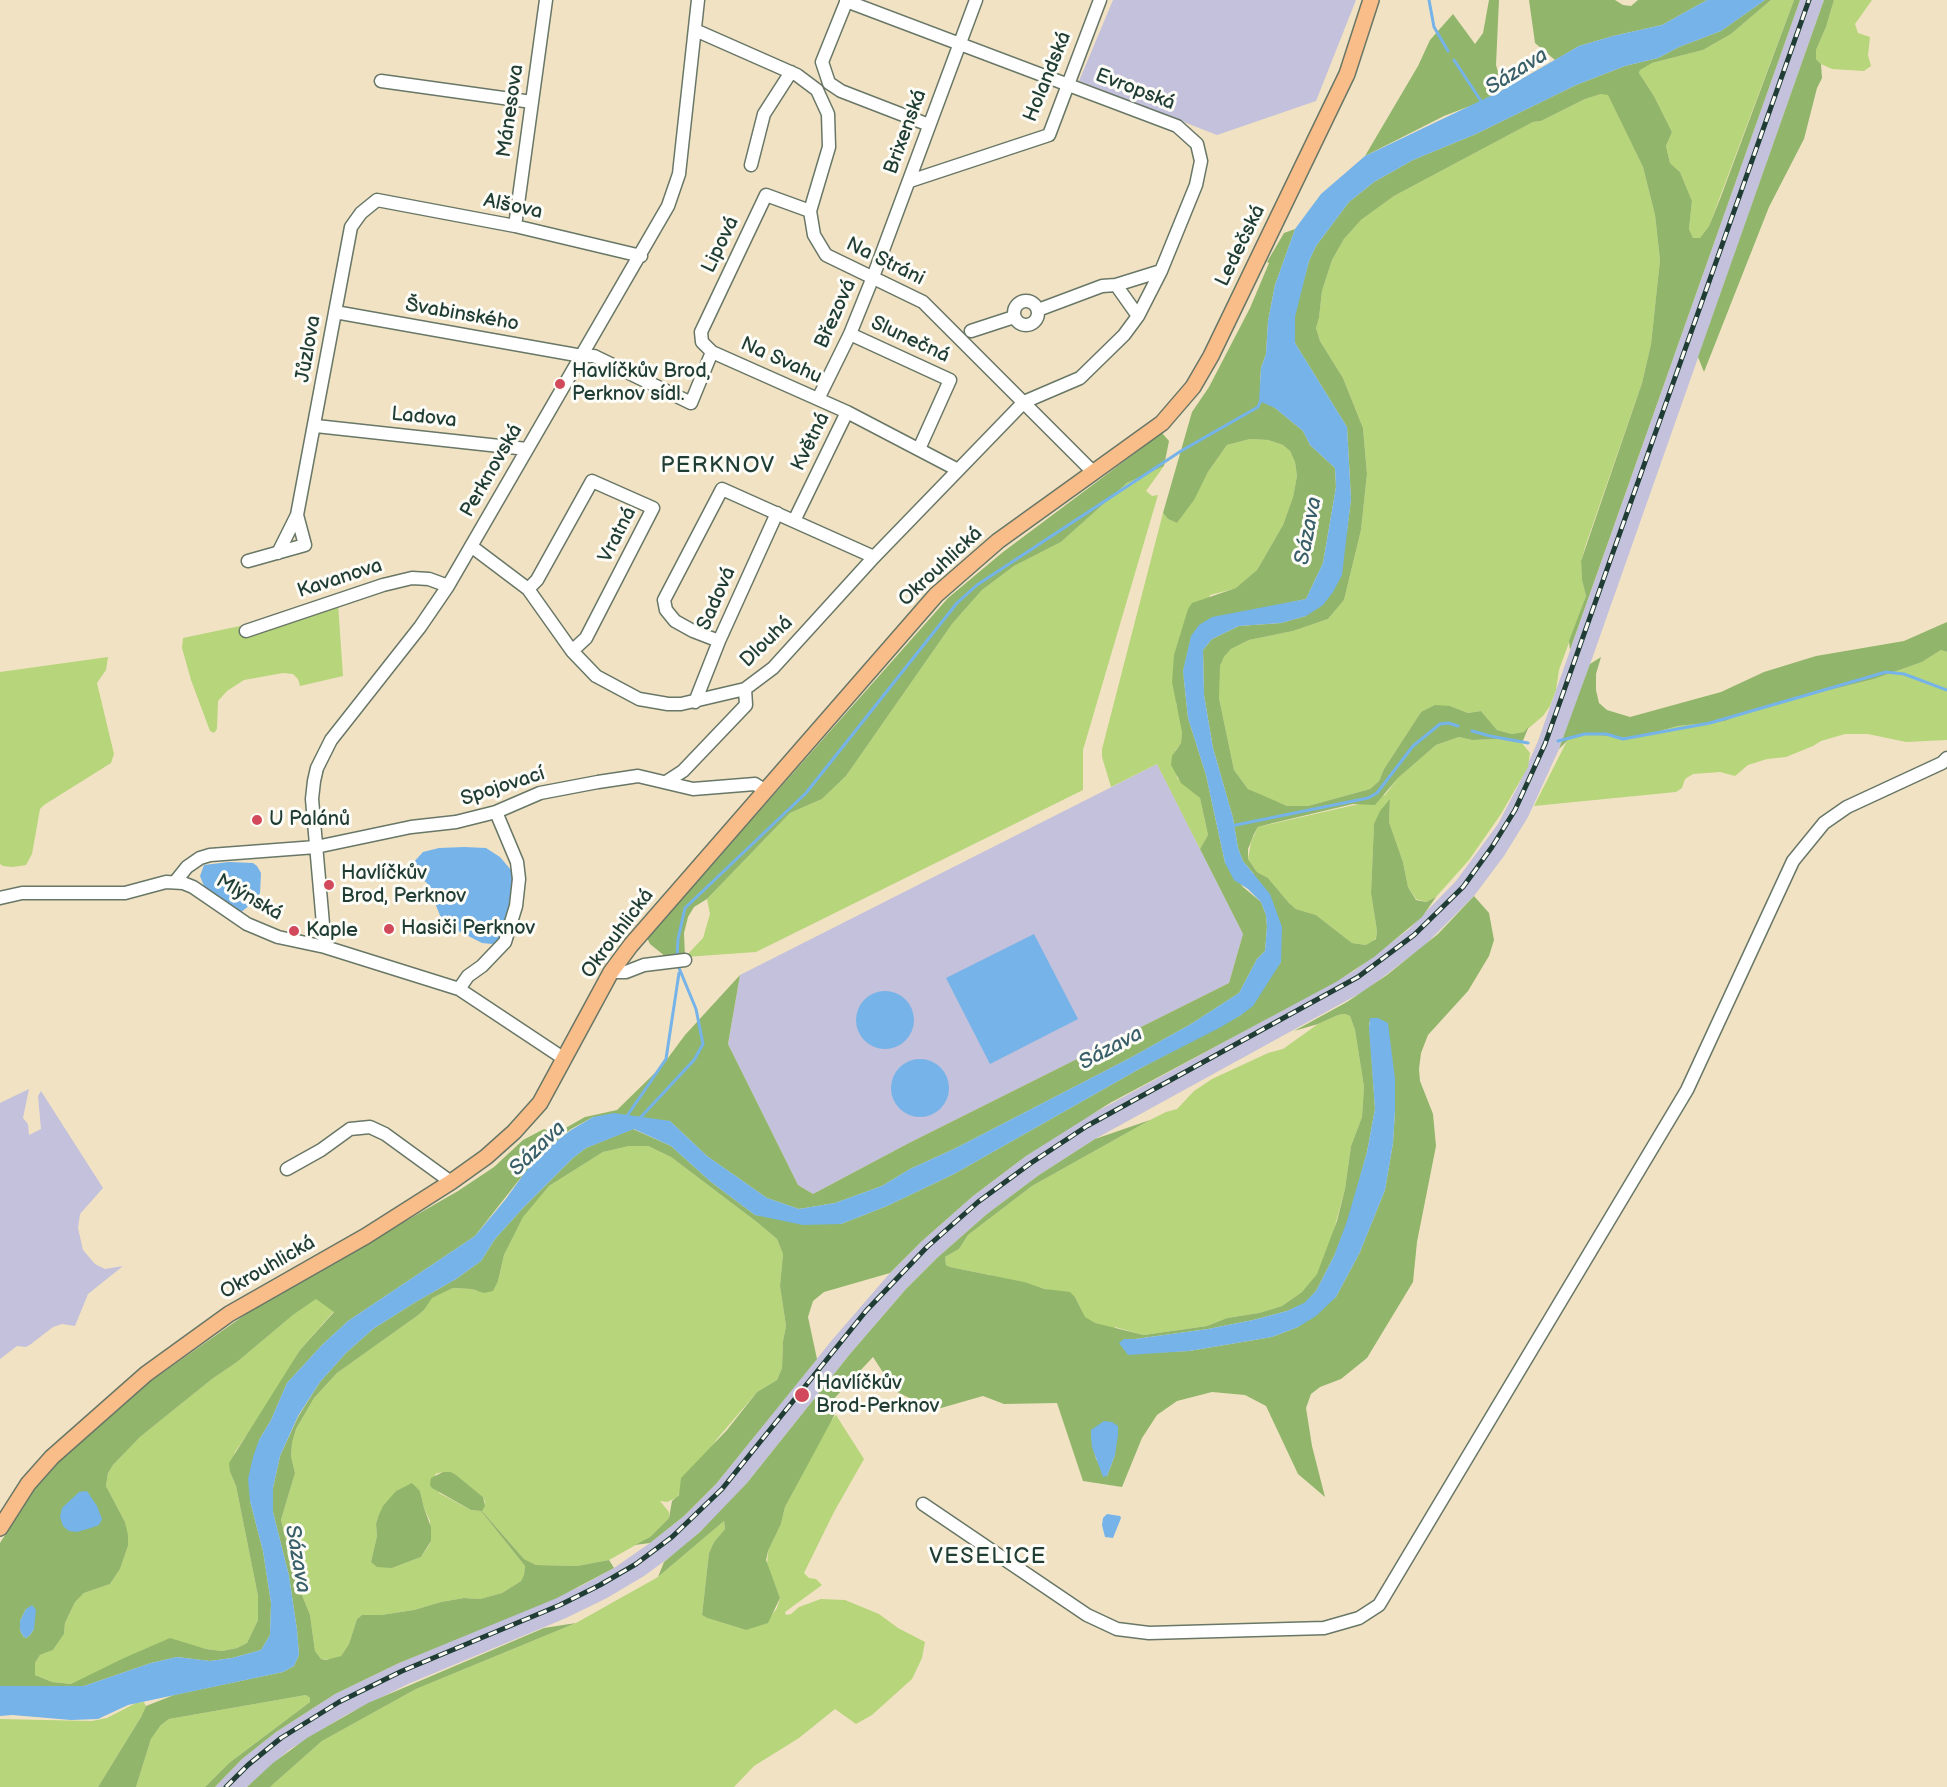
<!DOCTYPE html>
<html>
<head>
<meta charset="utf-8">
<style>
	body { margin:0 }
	canvas { display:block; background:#f1e2c4 }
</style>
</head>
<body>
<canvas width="1947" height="1787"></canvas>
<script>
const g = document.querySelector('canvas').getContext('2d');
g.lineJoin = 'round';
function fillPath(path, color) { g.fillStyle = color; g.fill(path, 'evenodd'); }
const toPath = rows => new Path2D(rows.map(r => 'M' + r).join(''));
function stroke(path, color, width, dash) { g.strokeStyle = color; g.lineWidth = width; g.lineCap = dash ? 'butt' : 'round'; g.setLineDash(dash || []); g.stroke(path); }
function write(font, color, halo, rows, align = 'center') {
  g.font = font + ' "Balsamiq Sans",sans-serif'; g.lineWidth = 6; g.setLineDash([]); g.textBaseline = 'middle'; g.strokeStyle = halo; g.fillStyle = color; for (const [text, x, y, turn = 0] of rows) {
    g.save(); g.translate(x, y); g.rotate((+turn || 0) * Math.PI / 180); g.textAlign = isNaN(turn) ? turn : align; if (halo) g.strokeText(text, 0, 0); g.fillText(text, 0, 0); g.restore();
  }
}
fillPath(toPath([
	[1113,0,1356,0,1316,101,1217,135,1079,81],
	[1800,0,1824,0,1581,690,1559,749,1528,817,1504,856,1474,896,1424,946,1366,990,1095,1139,1039,1175,987,1214,937,1258,906,1289,850,1354,747,1483,716,1517,681,1549,644,1576,607,1598,566,1618,408,1684,346,1715,289,1750,247,1787,215,1787,242,1759,276,1732,335,1694,399,1663,579,1587,614,1568,650,1543,684,1516,716,1484,832,1340,890,1273,922,1241,973,1196,1026,1156,1083,1119,1354,971,1409,929,1456,881,1498,824,1519,784,1538,741],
	[1157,764,1243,934,1229,983,909,1143,813,1194,798,1185,728,1044,740,975],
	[29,1089,23,1118,28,1124,29,1135,41,1129,38,1096,41,1091,103,1188,80,1214,78,1228,83,1250,95,1264,105,1269,123,1266,88,1294,75,1326,62,1324,53,1327,31,1344,26,1347,17,1346,0,1359,0,1103]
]), '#c3c1db');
fillPath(toPath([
	[1771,0,1794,0,1709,226,1700,238,1693,238,1689,229,1692,201,1680,172,1670,163,1666,146,1672,132,1654,96,1639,73,1640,69,1652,63,1703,50,1731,34],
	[1834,0,1872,0,1855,24,1858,33,1870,37,1868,55,1871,66,1864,71,1832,69,1821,64,1816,59,1816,50,1826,27],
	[1601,94,1608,94,1643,167,1655,215,1660,260,1651,344,1642,383,1586,544,1581,561,1582,580,1586,596,1559,670,1556,690,1550,706,1543,716,1524,732,1512,734,1497,730,1481,711,1468,713,1450,706,1421,712,1384,769,1379,781,1370,789,1308,806,1287,806,1267,798,1248,789,1234,770,1219,698,1218,682,1220,666,1224,657,1231,649,1249,640,1293,631,1328,619,1344,600,1361,530,1367,474,1363,428,1343,378,1320,341,1316,328,1319,318,1322,291,1332,260,1344,239,1361,220,1394,196,1533,122,1541,121,1585,99],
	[1250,439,1268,440,1283,445,1290,451,1295,462,1297,476,1293,497,1283,525,1257,570,1237,588,1210,595,1176,704,1180,713,1182,732,1181,743,1175,751,1177,778,1200,798,1208,835,1200,849,1157,764,1111,787,1102,757,1102,749,1163,513,1168,519,1177,523,1193,500,1208,472,1227,445],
	[1164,466,1146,491,1152,496,1158,495,1083,750,1083,790,756,952,685,957,703,938,710,914,707,899,790,813,822,799,846,776,952,624,982,590,1014,566,1061,542,1127,483],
	[338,604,343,676,300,686,298,679,293,674,283,673,244,680,227,691,218,701,217,729,214,733,210,731,191,680,182,648,183,638,240,626,246,629],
	[1941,650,1947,652,1947,740,1906,742,1868,734,1845,734,1821,741,1813,746,1786,757,1767,759,1748,765,1735,776,1720,772,1693,774,1685,779,1682,788,1676,792,1534,806,1567,741,1571,737,1589,734,1634,738,1678,726,1725,721,1761,707,1874,679,1922,662],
	[108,657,106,670,97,683,114,754,111,763,44,805,40,809,32,854,26,865,13,867,3,866,0,864,0,672],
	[1459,737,1472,740,1497,739,1522,743,1530,753,1528,767,1501,814,1469,860,1436,897,1426,902,1416,899,1408,887,1403,862,1389,822,1390,800,1374,825,1371,893,1377,931,1376,938,1371,943,1366,945,1352,943,1316,915,1296,909,1289,903,1268,878,1257,872,1248,859,1251,842,1258,827,1363,803,1385,795,1398,778,1436,745],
	[1345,1014,1350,1016,1355,1030,1364,1087,1362,1117,1351,1146,1345,1189,1329,1248,1317,1274,1311,1282,1302,1292,1282,1306,1259,1313,1227,1318,1207,1326,1144,1335,1115,1327,1114,1337,990,1275,950,1267,946,1265,945,1257,959,1249,968,1235,1032,1186,1150,1120,1166,1112,1177,1109,1194,1091,1212,1079,1268,1053,1283,1049,1318,1024,1338,1015],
	[1021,1282,1075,1297,1083,1313],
	[629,1146,648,1146,671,1157,758,1223,777,1239,783,1254,780,1286,786,1326,783,1341,782,1368,777,1380,757,1392,717,1439,676,1498,667,1502,660,1501,669,1512,669,1518,650,1537,609,1560,577,1566,536,1565,524,1559,482,1511,485,1502,483,1497,451,1472,443,1472,435,1474,439,1493,471,1510,481,1511,525,1566,524,1576,521,1581,502,1593,480,1599,464,1598,441,1602,414,1610,381,1615,362,1615,357,1619,349,1644,341,1656,332,1660,321,1659,315,1651,310,1615,296,1580,281,1520,295,1473,291,1456,292,1443,296,1429,314,1398,337,1373,417,1316,424,1310,431,1298,453,1288,471,1289,476,1291,498,1281,504,1255,523,1216,549,1186,603,1152],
	[412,1484,420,1491,424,1508,430,1521,431,1541,428,1547,421,1557,392,1568,371,1562,377,1536,376,1524,378,1517,396,1491],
	[317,1298,334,1311,300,1350,280,1386,235,1452,230,1472,236,1486,258,1596,258,1620,247,1643,237,1648,222,1651,206,1649,170,1639,72,1684,52,1682,35,1675,35,1663,40,1655,53,1650,64,1634,65,1623,75,1602,84,1593,110,1584,120,1569,128,1546,125,1522,106,1486,108,1473,113,1465,140,1437,212,1379,237,1362,293,1315],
	[836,1415,864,1459,834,1512,804,1573,809,1578,816,1579,822,1585,785,1612,786,1615,791,1614,799,1607,821,1599,845,1600,879,1614,898,1628,925,1642,922,1658,912,1679,872,1715,856,1724,835,1709,799,1738,754,1766,734,1787,270,1787,322,1741,416,1689,576,1623,658,1577,724,1521,725,1529,714,1542,709,1553,702,1615,707,1618,746,1630,771,1616,777,1608,780,1598,767,1565,768,1551,781,1524,785,1507,828,1425],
	[306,1695,310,1698,310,1702,229,1763,205,1787,136,1787,151,1739,161,1725,169,1719],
	[144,1702,146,1706,141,1717,98,1787,0,1787,0,1719,92,1721,107,1718,136,1703]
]), '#b7d57b');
fillPath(toPath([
	[1489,0,1499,0,1496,65,1500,79,1499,92,1475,104,1444,116,1365,156,1418,66,1430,40,1453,14,1475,44,1483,33],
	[1529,0,1615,0,1623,5,1631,6,1638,0,1707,0,1662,25,1613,36,1579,46,1555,60,1535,43],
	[1765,0,1771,0,1731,34,1703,50,1652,63,1640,70,1639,73,1654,96,1672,132,1666,146,1670,163,1680,172,1692,201,1689,229,1693,238,1700,238,1709,226,1720,199,1794,0,1800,0,1570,650,1569,641,1586,596,1582,580,1581,561,1642,383,1651,344,1660,260,1655,215,1643,167,1608,95,1601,94,1585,99,1541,121,1533,122,1394,196,1361,220,1344,239,1332,260,1322,291,1319,318,1316,328,1320,341,1343,378,1363,428,1367,474,1361,530,1344,600,1328,619,1293,631,1249,640,1231,649,1224,657,1220,666,1219,698,1234,770,1248,789,1287,806,1308,806,1370,789,1379,781,1384,769,1421,712,1435,705,1450,706,1468,713,1481,711,1497,730,1512,734,1524,732,1529,726,1522,743,1497,739,1472,740,1459,737,1436,745,1398,778,1375,805,1353,804,1273,823,1258,827,1254,834,1248,849,1248,859,1257,872,1268,878,1289,903,1296,909,1316,915,1352,943,1366,945,1376,939,1377,931,1371,893,1374,824,1380,811,1390,799,1389,822,1403,862,1408,887,1416,900,1426,902,1436,897,1422,917,1374,957,1336,982,1110,1103,1026,1156,973,1196,922,1241,890,1273,824,1292,813,1301,808,1317,817,1359,716,1484,684,1516,650,1543,635,1545,650,1537,669,1518,672,1501,679,1495,681,1478,727,1430,757,1392,777,1380,782,1368,783,1341,786,1326,780,1286,783,1254,777,1239,758,1223,671,1157,648,1146,629,1146,603,1152,549,1186,523,1217,504,1255,498,1281,493,1291,484,1293,471,1289,453,1288,432,1298,424,1310,417,1316,337,1373,314,1398,296,1429,292,1443,291,1456,295,1473,281,1520,296,1580,310,1615,315,1651,321,1659,326,1660,341,1656,349,1644,357,1619,362,1615,381,1615,414,1610,441,1602,464,1598,480,1599,502,1593,521,1581,524,1575,525,1566,481,1511,471,1510,432,1488,430,1485,431,1478,443,1472,451,1472,456,1475,483,1497,485,1506,482,1511,524,1559,536,1565,577,1566,609,1560,614,1568,557,1598,399,1663,335,1694,276,1732,242,1759,215,1787,205,1787,229,1763,310,1702,310,1698,306,1695,169,1719,161,1725,151,1739,136,1787,98,1787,141,1717,146,1706,174,1695,283,1672,294,1666,299,1655,297,1630,289,1576,273,1512,273,1488,280,1456,298,1417,320,1382,346,1353,373,1329,414,1303,456,1279,481,1261,495,1239,523,1208,573,1158,586,1148,633,1129,671,1146,711,1182,755,1215,841,1224,887,1206,954,1174,1141,1068,1241,1015,1281,962,1253,873,1243,861,1238,848,1233,818,1213,748,1204,695,1203,650,1212,639,1239,626,1281,623,1306,616,1347,531,1351,499,1347,427,1295,343,1294,317,1309,261,1316,246,1349,202,1374,182,1413,160,1476,134,1576,85,1625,66,1658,58,1679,47,1721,31],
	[1824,0,1834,0,1826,27,1816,50,1816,59,1821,64,1822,78,1817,88,1804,139,1769,207,1704,372,1698,357],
	[1295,229,1275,285,1268,321,1266,354,1261,368,1260,384,1275,408,1303,431,1310,445,1335,468,1336,487,1323,563,1306,599,1254,610,1191,636,1183,671,1188,718,1206,775,1225,863,1243,887,1261,902,1266,915,1267,927,1265,951,1257,959,1239,993,1191,1024,1130,1058,956,1148,910,1169,882,1186,835,1203,799,1209,767,1198,707,1156,670,1121,593,1117,571,1129,554,1143,519,1180,475,1236,348,1321,322,1345,287,1383,271,1420,259,1440,250,1501,263,1551,271,1603,270,1635,261,1650,232,1658,210,1661,177,1657,151,1663,84,1686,0,1686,0,1543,34,1489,57,1463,151,1381,256,1307,458,1191,494,1167,523,1140,544,1129,555,1134,585,1117,617,1110,662,1066,685,1035,740,975,728,1044,798,1185,813,1194,909,1143,1229,983,1243,934,1200,849,1208,835,1200,798,1181,783,1171,765,1172,756,1181,743,1182,732,1172,682,1174,655,1188,609,1192,603,1236,588,1257,570,1283,525,1293,497,1297,476,1295,462,1290,451,1283,445,1268,440,1250,439,1227,445,1208,472,1194,500,1177,523,1168,519,1163,513,1192,412,1209,387,1250,308,1269,263,1267,262,1284,233],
	[316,1299,334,1312,300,1350,229,1463,230,1472,236,1486,258,1596,258,1620,247,1643,237,1648,222,1651,206,1649,170,1638,124,1658,71,1684,52,1682,35,1675,35,1663,40,1655,53,1650,64,1634,65,1623,75,1602,84,1593,110,1584,120,1569,128,1546,128,1535,125,1522,106,1486,108,1473,113,1465,140,1437,212,1379,237,1362,293,1315],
	[26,1609,34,1629,30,1635,26,1638,23,1636,20,1630,20,1621],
	[1162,433,1169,441,1164,466,1127,483,1061,542,1014,566,982,590,952,624,846,776,822,799,790,813,707,899,694,907,688,917,684,933,685,957,666,957,650,944,647,938,948,598,1003,552],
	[1947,622,1947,652,1941,650,1922,662,1874,679,1761,707,1725,721,1678,726,1634,738,1583,734,1571,737,1559,749,1590,664,1601,657,1596,674,1596,690,1599,703,1607,710,1630,717,1721,692,1764,672,1816,656,1904,641],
	[1474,896,1489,913,1494,940,1489,956,1468,991,1428,1035,1421,1053,1419,1069,1420,1081,1433,1114,1436,1146,1417,1242,1413,1282,1367,1358,1341,1379,1320,1387,1311,1394,1306,1408,1312,1446,1325,1497,1298,1474,1266,1406,1245,1395,1212,1392,1177,1401,1157,1415,1142,1438,1122,1487,1083,1481,1057,1403,1004,1404,983,1396,934,1410,895,1391,873,1357,830,1403,835,1411,834,1416,785,1507,781,1524,768,1551,766,1560,780,1598,768,1623,746,1630,707,1618,702,1615,709,1553,714,1542,725,1529,724,1521,658,1577,664,1562,700,1532,747,1483,850,1354,906,1289,937,1258,987,1214,1039,1175,1095,1139,1150,1120,1032,1186,968,1235,959,1249,945,1257,946,1265,950,1267,1024,1282,1045,1289,1070,1292,1075,1297,1085,1317,1095,1323,1144,1335,1207,1326,1227,1318,1259,1313,1282,1306,1302,1292,1317,1274,1337,1221,1345,1189,1351,1146,1362,1117,1364,1087,1355,1030,1350,1016,1345,1014,1338,1015,1318,1024,1294,1031,1347,1002,1387,975,1438,934],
	[1369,1021,1395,1079,1395,1111,1393,1143,1385,1190,1360,1252,1336,1297,1298,1327,1272,1337,1189,1351,1128,1354,1124,1339,1135,1339,1208,1329,1253,1320,1287,1311,1305,1303,1316,1291,1334,1256,1348,1221,1367,1152,1375,1109],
	[1091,1437,1115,1455,1107,1476,1096,1459],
	[412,1483,420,1491,424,1508,431,1527,431,1541,421,1557,392,1568,377,1567,371,1562,377,1536,376,1524,378,1517,383,1506,396,1491],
	[576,1623,416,1689,322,1741,270,1787,247,1787,273,1763,307,1738,368,1703,544,1628]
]), '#91b66b');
fillPath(toPath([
	[1707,0,1765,0,1721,31,1679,47,1658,58,1625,66,1576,85,1476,134,1413,160,1374,182,1349,202,1316,246,1309,261,1295,317,1295,343,1347,427,1351,499,1342,575,1333,592,1323,605,1306,616,1281,623,1239,626,1212,639,1203,650,1204,695,1213,748,1233,818,1238,848,1243,861,1270,894,1282,927,1281,962,1253,1006,1241,1015,1221,1027,1141,1068,954,1174,887,1206,841,1224,803,1225,755,1215,711,1182,671,1146,634,1129,586,1148,573,1158,523,1208,495,1239,481,1261,456,1279,414,1303,373,1329,346,1353,320,1382,298,1416,280,1456,273,1488,273,1512,289,1576,297,1630,299,1655,294,1666,283,1672,128,1705,98,1719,71,1720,12,1715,0,1716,0,1686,84,1686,151,1663,177,1657,210,1661,232,1658,261,1650,270,1635,271,1603,263,1551,250,1501,248,1479,253,1457,259,1440,271,1420,287,1383,322,1345,348,1321,475,1236,505,1200,537,1156,571,1130,593,1117,614,1113,670,1121,707,1156,767,1198,799,1209,835,1203,882,1186,910,1169,956,1148,1130,1058,1191,1024,1239,993,1257,959,1265,951,1267,927,1266,915,1261,902,1248,889,1234,880,1225,863,1206,775,1188,718,1183,671,1191,636,1199,625,1212,617,1306,599,1323,563,1336,487,1335,468,1310,445,1303,431,1275,408,1259,401,1261,368,1266,354,1268,321,1275,285,1295,229,1321,194,1365,156,1499,92,1579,46,1613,36,1662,25],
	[464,847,486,848,500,857,511,870,513,889,504,932,498,942,492,944,482,943,443,923,427,883,416,875,412,867,412,864,423,852,439,848],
	[229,862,253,863,257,866,261,873,260,893,255,901,240,913,204,886,200,876,204,865],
	[1034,934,1078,1019,990,1064,946,978],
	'856 1020a29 29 0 1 1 58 0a29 29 0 1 1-58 0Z',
	[1370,1018,1378,1018,1388,1023,1395,1079,1395,1111,1393,1143,1385,1190,1360,1252,1336,1297,1316,1316,1298,1327,1272,1337,1189,1351,1128,1355,1119,1343,1124,1339,1135,1339,1208,1329,1253,1320,1287,1311,1304,1303,1316,1291,1334,1256,1347,1221,1367,1152,1375,1109,1369,1028],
	'891 1088a29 29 0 1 1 58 0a29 29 0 1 1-58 0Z',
	[1104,1421,1112,1422,1118,1426,1118,1435,1115,1455,1107,1476,1103,1477,1092,1447,1091,1437,1091,1430],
	[87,1491,97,1506,102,1519,99,1525,91,1528,77,1532,69,1531,63,1526,60,1517,62,1508,79,1492],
	[1107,1514,1120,1516,1121,1518,1113,1538,1105,1537,1102,1525,1103,1518],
	[32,1605,36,1610,34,1629,30,1635,26,1638,23,1636,20,1630,20,1621,26,1609]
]), '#75b3e8');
stroke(toPath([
	[1429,0,1434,27,1448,51],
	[1454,60,1483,104],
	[1472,731,1490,736,1528,743],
	[1558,741,1585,734,1606,734,1623,739,1710,723,1886,672,1904,674,1947,690],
	[1231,826,1368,798,1377,793,1413,746,1440,724,1448,723,1458,726],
	[677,957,678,939,685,908,806,793,957,603,977,585,1181,451,1258,407,1261,400],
	[627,1116,666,1059,679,973],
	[640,1118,694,1060,703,1044,696,1009,677,963]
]), '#75b3e8', 3);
const minor = toPath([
	[847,0,822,62,829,83,841,91,929,125],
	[695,30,797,75,817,90,828,114,829,147,810,211,814,235,826,255,923,302,1094,473],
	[381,81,532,102],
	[751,165,764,114,791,72],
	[910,181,1049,135,1100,0],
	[810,211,766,195,701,332,702,342,712,352,847,412,958,470],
	[515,226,546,0],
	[1116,285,1138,316],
	'1014 313a12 12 0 1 1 24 0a12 12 0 1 1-24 0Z',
	[1038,310,1102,286,1116,285,1161,271],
	[335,312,582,356,594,356,691,403,712,352],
	[971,331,1014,317],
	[850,334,950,380,919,449],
	[818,399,850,334,873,277,976,0],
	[316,426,527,449],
	[794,521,847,412],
	[471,546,528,589,572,651,596,676,639,699,668,704,681,704,745,689,773,668,874,557,1024,402,1080,378,1124,335,1138,316,1161,271,1196,185,1201,161,1197,144,1177,126,846,1],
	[278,553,297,515],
	[248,561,305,545,297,515,351,227,361,213,377,200,515,226,641,256],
	[528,589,537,580,592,481,653,508,586,638,572,651],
	[246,631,383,585,412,578,429,579,448,586],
	[719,641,693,631,675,621,666,610,664,600,722,489,874,557],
	[695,702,719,641,777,513],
	[666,782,683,771,746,705,745,689],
	[175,882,187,867,200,858,210,855,316,847,411,827,456,822,496,812,540,793,598,782,638,776,693,789,755,784,766,791],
	[0,898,22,893,125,893,166,882,183,883,193,887,247,924,278,937,325,947,459,989,563,1058],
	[325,947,312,799,314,781,317,768,331,740,420,627,448,586,668,206,679,174,698,0],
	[611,972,626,972,644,965,685,960],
	[459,989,468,976,482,966,505,942,516,906,519,879,517,862,496,812],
	[287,1169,321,1150,350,1129,370,1127,385,1134,451,1182],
	[923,1504,1087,1615,1117,1629,1149,1633,1324,1628,1359,1618,1379,1605,1687,1090,1793,861,1824,823,1847,807,1942,763,1947,758]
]);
const major = toPath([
	[0,1528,28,1484,52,1457,146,1374,229,1314,366,1236,451,1182,486,1157,514,1132,540,1103,611,972,631,945,936,595,998,541,1162,423,1193,387,1211,356,1347,74,1371,0]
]);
stroke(minor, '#687766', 15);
stroke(major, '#687766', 18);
stroke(minor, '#fff', 12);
stroke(major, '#f8bd89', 15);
const rail = toPath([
	[226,1787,248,1765,281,1738,339,1702,402,1671,560,1605,600,1585,636,1564,672,1537,722,1489,866,1311,927,1247,978,1202,1031,1163,1087,1126,1358,977,1414,935,1463,887,1492,847,1515,810,1545,744,1809,0]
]);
stroke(rail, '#1f3d34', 5);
stroke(rail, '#fdfcf7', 3, [9]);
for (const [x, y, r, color] of [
	[560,384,6,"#d1495b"],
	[257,820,6,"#d1495b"],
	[329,885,6,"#d1495b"],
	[389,929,6,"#d1495b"],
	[294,931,6,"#d1495b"],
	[802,1395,8,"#d1495b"]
]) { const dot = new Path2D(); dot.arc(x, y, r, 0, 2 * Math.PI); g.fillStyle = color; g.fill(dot); stroke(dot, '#fdfcf7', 2); }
write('20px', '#1f3d34', '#fdfcf7', [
	["Holandská",1048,77,-68],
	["Evropská",1135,90,21],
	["Mánesova",511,111,-82],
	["Brixenská",906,132,-70],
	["Alšova",513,207,12],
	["Lipová",721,245,-64],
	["Ledečská",1241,246,-64],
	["Na Stráni",885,262,26],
	["Březová",836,314,-66],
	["Švabinského",462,315,10],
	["Slunečná",910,340,25],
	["Jůzlova",309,349,-80],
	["Na Svahu",781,361,24],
	["Ladova",424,418,6],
	["Květná",811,442,-64],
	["Perknovská",492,471,-60],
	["Vratná",618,535,-63],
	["Okrouhlická",941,567,-43],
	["Kavanova",340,579,-18],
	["Sadová",717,599,-66],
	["Dlouhá",767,642,-44],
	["Spojovací",503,787,-18],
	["Mlýnská",249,898,30],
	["Okrouhlická",618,934,-53],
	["Okrouhlická",268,1268,-30]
]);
write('20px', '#1f3d34', '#fdfcf7', [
	["Havlíčkův Brod,",572,372],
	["Perknov sídl.",572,395],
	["U Palánů",269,820],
	["Havlíčkův",341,874],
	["Brod, Perknov",341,897],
	["Hasiči Perknov",401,929],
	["Kaple",306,931],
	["Havlíčkův",816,1384],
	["Brod-Perknov",816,1407]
], 'left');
write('italic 21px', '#39606a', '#fdfcf7', [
	["Sázava",1517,72,-32],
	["Sázava",1309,531,-79],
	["Sázava",1111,1049,-28],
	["Sázava",538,1149,-44],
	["Sázava",297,1559,80]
]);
g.letterSpacing = '1.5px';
write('22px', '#1f3d34', '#fdfcf7', [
	["PERKNOV",718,466],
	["VESELICE",988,1557]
]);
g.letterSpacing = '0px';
</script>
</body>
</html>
